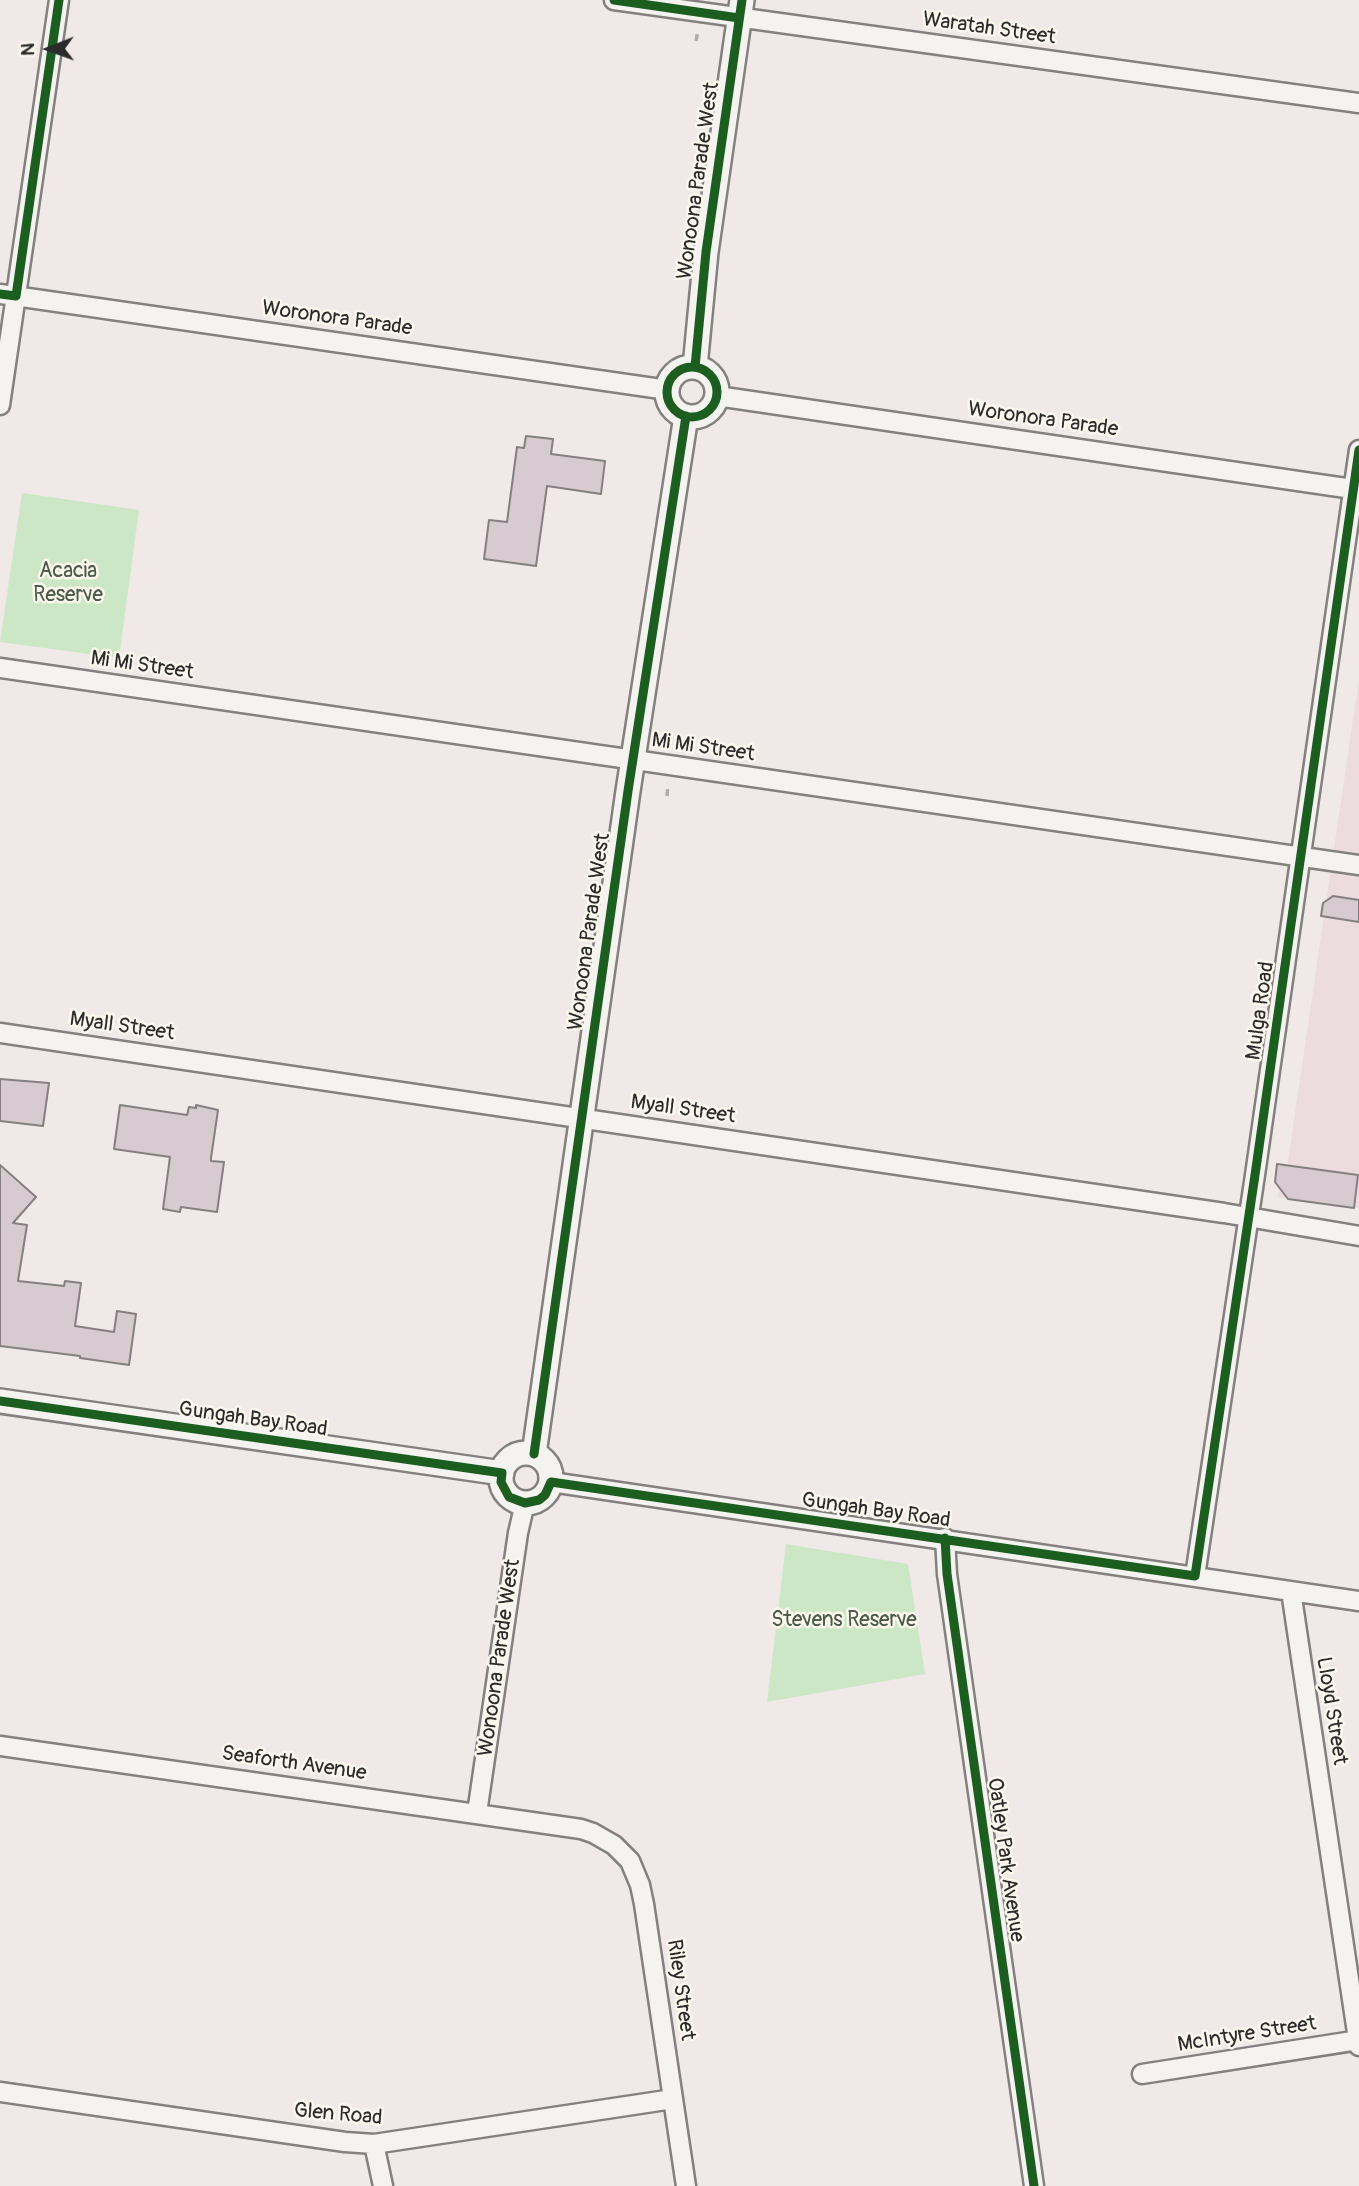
<!DOCTYPE html>
<html>
<head>
<meta charset="utf-8">
<style>
	body { margin:0 }
	#map { position:relative; width:1359px; height:2186px; overflow:hidden; background:#f0e9e8; font-family:Pangolin,sans-serif }
	canvas { display:block }
	.north { position:absolute; left:14px; top:14px; width:70px; height:70px; -webkit-text-stroke:5px #fbf7ec; paint-order:stroke; rotate:269deg; font-size:19px; font-weight:700; line-height:28px; text-align:center; color:#2b2b2b }
	.north::after { content:''; display:block; margin:auto; width:24px; height:32px; background:#2b2b2b; clip-path:polygon(50% 0,100% 100%,50% 72%,0 100%) }
</style>
</head>
<body>
<div id="map">
<canvas width="1359" height="2186"></canvas>
<div class="north">N</div>
</div>
<script>
const g = document.querySelector('canvas').getContext('2d');
g.lineJoin = 'round';
function fillPath(path, color) { g.fillStyle = color; g.fill(path, 'evenodd'); }
const toPath = rows => new Path2D(rows.map(r => 'M' + r).join(''));
function stroke(path, color, width, dash) { g.strokeStyle = color; g.lineWidth = width; g.lineCap = dash ? 'butt' : 'round'; g.setLineDash(dash || []); g.stroke(path); }
function write(font, color, halo, rows, align = 'center') {
  g.font = font + ' Pangolin,sans-serif'; g.lineWidth = 5; g.setLineDash([]); g.textBaseline = 'middle'; g.strokeStyle = halo; g.fillStyle = color; for (const [text, x, y, turn = 0] of rows) {
    g.save(); g.translate(x, y); g.rotate((+turn || 0) * Math.PI / 180); g.textAlign = isNaN(turn) ? turn : align; if (halo) g.strokeText(text, 0, 0); g.fillText(text, 0, 0); g.restore();
  }
}
fillPath(toPath([
	[1359,679,1359,1208,1277,1197,1286,1174]
]), '#ecdce0');
fillPath(toPath([
	[22,493,139,510,119,658,0,642],
	[786,1544,908,1564,925,1674,767,1702]
]), '#cbe7c5');
const building = toPath([
	[526,436,553,439,551,454,605,461,601,494,547,486,536,566,484,559,489,520,507,522,517,447,524,448,526,436],
	[1333,896,1359,900,1359,922,1321,916,1323,903,1333,896],
	[0,1079,49,1083,43,1126,0,1121,0,1079],
	[120,1105,187,1115,189,1107,196,1108,196,1105,218,1110,211,1158,211,1161,224,1162,217,1212,181,1207,180,1212,163,1209,170,1157,114,1149,120,1105],
	[1277,1164,1358,1175,1354,1208,1288,1199,1275,1182,1277,1164],
	[0,1165,36,1197,13,1223,27,1225,18,1281,64,1286,65,1281,81,1283,75,1326,114,1332,117,1311,136,1314,129,1365,80,1358,80,1356,0,1346,0,1165]
]);
fillPath(building, '#d7cad0');
stroke(building, '#848080', 2);
const minor = toPath([
	[614,0,1359,103],
	[0,294,668,390],
	[717,396,1332,486,1353,489,1359,495],
	[0,405,59,0],
	[0,668,1359,865],
	[0,1033,1224,1213,1359,1236],
	[551,1482,1359,1601],
	[945,1538,947,1574,1034,2186],
	[1195,1576,1255,1175,1359,450],
	[1291,1591,1359,2046],
	[0,1746,581,1829,593,1833,614,1845,630,1861,640,1885,644,1904,686,2186],
	[477,1813,518,1533,525,1503],
	[1142,2074,1359,2040],
	[0,2092,345,2142,374,2144,673,2099],
	[374,2144,383,2186]
]);
const tertiary = toPath([
	[695,367,706,252,742,0],
	'667 392a25 25 0 1 1 50 0a25 25 0 1 1-50 0Z',
	[0,1401,502,1473],
	'501 1478a25 25 0 1 1 50 0a25 25 0 1 1-50 0Z',
	[534,1454,628,791,686,416]
]);
stroke(minor, '#848080', 23);
stroke(tertiary, '#848080', 28);
stroke(toPath([
	[696,41,698,30],
	[667,796,668,784]
]), '#b0aeac', 3.5, [7, 5]);
stroke(minor, '#f5f3f0', 18);
stroke(tertiary, '#f5f3f0', 23);
stroke(toPath([
	[614,0,739,18],
	[0,294,16,296,59,0],
	[695,367,706,252,742,0],
	'667 392a25 25 0 1 1 50 0a25 25 0 1 1-50 0Z',
	[0,1401,502,1473,501,1482,509,1497,525,1503,539,1500,545,1495,551,1482,1195,1576,1255,1175,1359,450],
	[534,1454,628,791,686,416],
	[945,1538,947,1574,1034,2186]
]), '#1b5e20', 9);
write('21px', '#2b2b2b', '#fbf7ec', [
	["Waratah Street",989,29,8],
	["Wonoona Parade West",699,181,-82],
	["Woronora Parade",337,319,8],
	["Woronora Parade",1043,420,8],
	["Mi Mi Street",142,666,8],
	["Mi Mi Street",703,748,8],
	["Wonoona Parade West",590,932,-82],
	["Mulga Road",1261,1011,-82],
	["Myall Street",122,1027,8],
	["Myall Street",683,1110,8],
	["Gungah Bay Road",253,1420,8],
	["Gungah Bay Road",876,1511,8],
	["Wonoona Parade West",500,1658,-82],
	["Lloyd Street",1331,1711,81],
	["Seaforth Avenue",294,1764,8],
	["Oatley Park Avenue",1005,1860,82],
	["Riley Street",680,1990,82],
	["McIntyre Street",1247,2035,-9],
	["Glen Road",338,2115,5]
]);
write('21px', '#4b5a4a', '#fbf7ec', [
	["Acacia",68,572],
	["Reserve",68,596],
	["Stevens Reserve",844,1621]
]);
</script>
</body>
</html>
